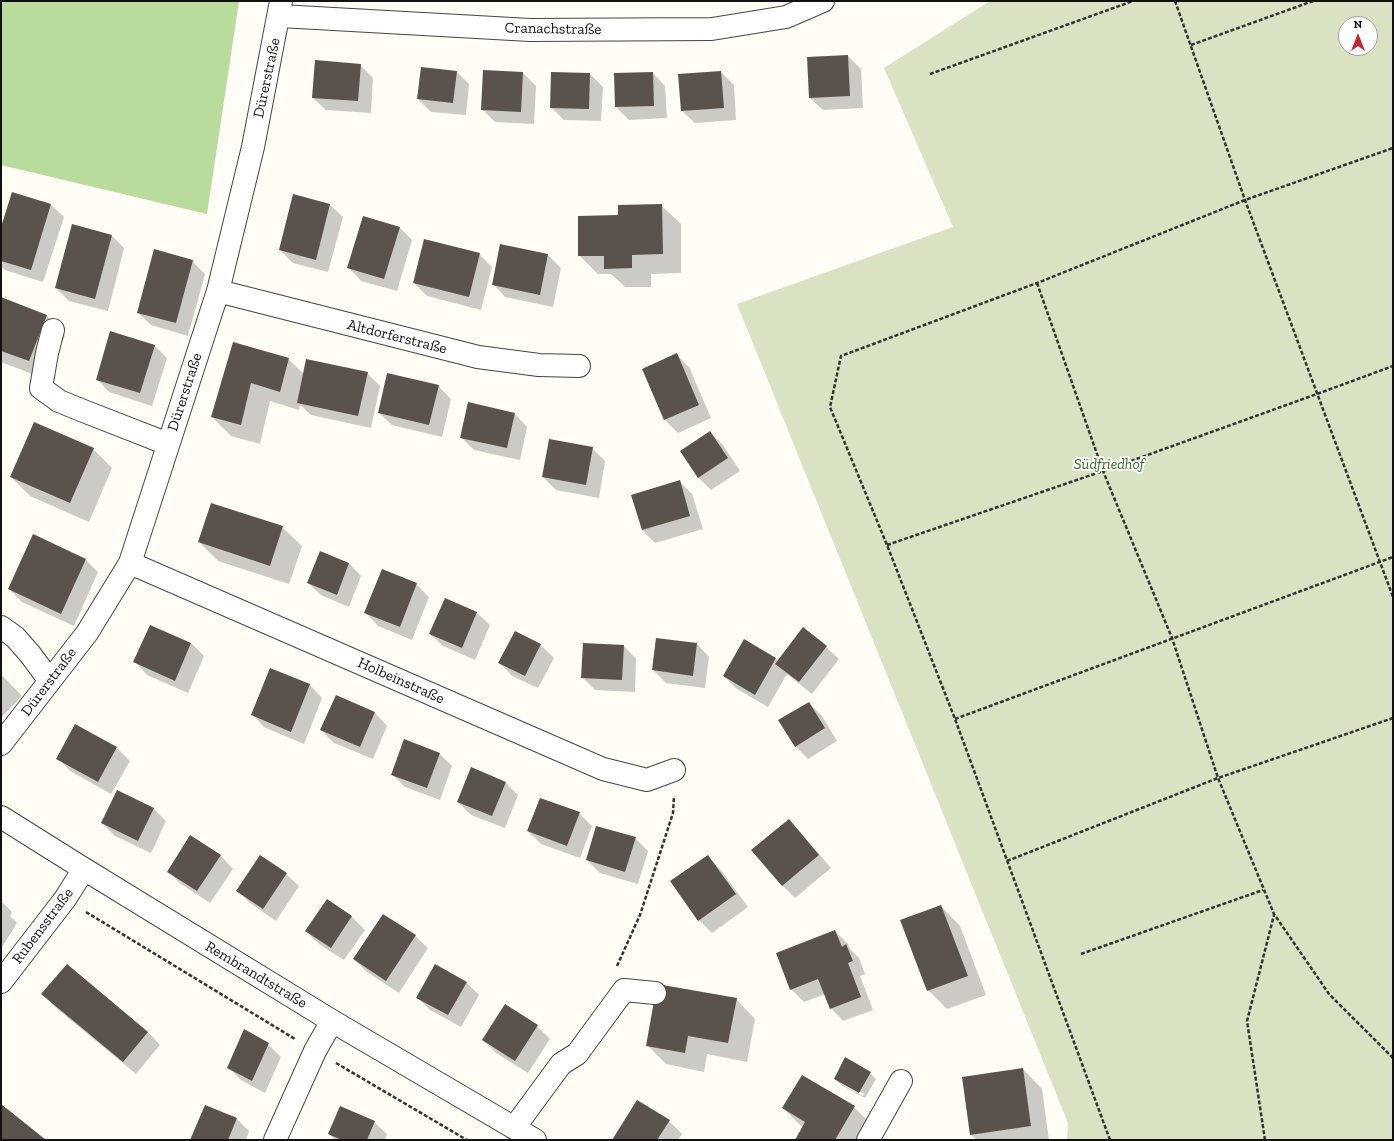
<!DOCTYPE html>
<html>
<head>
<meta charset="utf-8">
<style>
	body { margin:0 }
	#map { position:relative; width:1394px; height:1141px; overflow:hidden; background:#fffdf5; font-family:"Zilla Slab",serif }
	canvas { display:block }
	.frame { position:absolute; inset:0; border:2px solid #111; pointer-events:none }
	.north { position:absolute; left:1338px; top:16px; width:40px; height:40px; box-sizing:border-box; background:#fff; border:1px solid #a0a0a0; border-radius:50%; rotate:0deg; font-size:11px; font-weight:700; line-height:16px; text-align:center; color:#111 }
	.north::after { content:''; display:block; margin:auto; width:14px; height:18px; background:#c4262e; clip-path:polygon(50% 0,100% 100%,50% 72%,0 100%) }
</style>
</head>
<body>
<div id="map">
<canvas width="1394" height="1141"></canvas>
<div class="frame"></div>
<div class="north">N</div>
</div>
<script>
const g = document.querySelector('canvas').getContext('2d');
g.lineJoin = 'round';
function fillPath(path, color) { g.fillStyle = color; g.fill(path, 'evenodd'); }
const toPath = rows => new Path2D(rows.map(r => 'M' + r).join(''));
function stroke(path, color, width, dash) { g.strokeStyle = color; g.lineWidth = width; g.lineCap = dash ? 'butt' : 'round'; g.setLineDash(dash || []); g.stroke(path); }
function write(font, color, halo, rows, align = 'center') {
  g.font = font + ' "Zilla Slab",serif'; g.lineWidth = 4; g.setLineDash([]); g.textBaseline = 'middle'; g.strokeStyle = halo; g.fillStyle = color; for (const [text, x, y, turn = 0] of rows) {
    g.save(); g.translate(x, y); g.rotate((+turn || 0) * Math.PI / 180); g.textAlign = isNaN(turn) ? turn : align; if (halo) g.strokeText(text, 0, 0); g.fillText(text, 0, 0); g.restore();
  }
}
fillPath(toPath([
	[1,1,239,1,207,214,1,165]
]), '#b9dc9c');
fillPath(toPath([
	[990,1,1393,1,1393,1140,1067,1140,1068,1123,737,304,953,227,884,68],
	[1346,24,1370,24,1370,48,1346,48]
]), '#d9e3c4');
fillPath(toPath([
	[848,56,861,69,863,108,823,110,810,98],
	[360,65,373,78,371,113,326,110,313,98],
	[457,72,469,84,466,115,431,112,418,99],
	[721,72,734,85,736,120,695,123,682,111],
	[523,73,536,86,534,124,495,122,482,109],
	[653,73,665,86,667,118,629,120,616,107],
	[590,74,603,87,601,121,564,120,551,107],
	[13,193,51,205,64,217,43,282,5,270,1,266,1,230],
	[330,205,343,217,328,272,293,263,280,250],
	[661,205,681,224,681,273,651,274,651,287,625,287,611,274,598,274,579,255],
	[399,227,412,240,397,291,361,281,349,268],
	[111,235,124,248,108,311,69,301,56,288],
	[501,245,548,255,561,268,553,307,505,297,493,284],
	[479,254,492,267,481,310,427,296,414,283],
	[192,261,205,274,188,336,151,325,138,313],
	[1,298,46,315,65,335,48,380,1,362],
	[234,344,288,359,304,374,367,373,380,386,371,428,311,415,300,405,299,410,270,401,260,444,231,436,212,417],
	[154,345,167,358,152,406,109,392,97,379],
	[677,355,689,367,711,418,678,433,665,420,643,369],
	[438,386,451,399,442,437,392,425,379,413],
	[515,414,527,427,520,460,474,450,461,437],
	[710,432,723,445,740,471,711,490,698,477],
	[592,448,605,461,599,498,556,490,543,477],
	[93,449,112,468,89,522,30,496,11,477],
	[679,481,692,494,703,529,655,543,642,530,632,495],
	[282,527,302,546,289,584,218,561,199,542],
	[86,560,98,572,74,626,22,602,9,589],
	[349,563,361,576,349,607,321,595,308,583],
	[416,584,429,597,412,640,378,626,366,613],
	[445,599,477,613,490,625,475,660,443,646,430,634],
	[150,626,191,643,204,656,188,693,147,675,135,662],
	[515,632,541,645,554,658,538,688,512,676,500,663],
	[697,644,709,657,705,688,666,683,653,670],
	[624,646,636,659,635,692,595,690,582,677],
	[826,647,839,659,812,694,787,674,768,707,737,689,724,676,776,659,778,661],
	[270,669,310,685,322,698,304,744,264,727,252,714],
	[1,674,22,696,1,718],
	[336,696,375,713,387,726,373,759,334,743,321,730],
	[809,703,822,716,837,741,808,759,795,746],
	[76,725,117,748,130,761,111,794,70,771,58,758],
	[440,754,452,766,440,800,405,787,392,774],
	[506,783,518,795,505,828,471,815,458,802],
	[117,791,154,809,166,821,151,853,115,836,102,823],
	[579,813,592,826,580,858,541,844,528,831],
	[789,820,801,833,831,868,795,898,783,886,753,850],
	[191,836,221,856,233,869,210,903,181,884,168,871],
	[635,838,648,851,638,884,600,873,587,860],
	[707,856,720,869,748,907,712,933,699,920,671,881],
	[286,874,299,886,276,921,250,903,237,890],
	[327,900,352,917,365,930,344,960,319,944,306,931],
	[1,901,12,912,10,916,17,923,1,949],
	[941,906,960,926,986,995,947,1009,928,990],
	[835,931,848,944,850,949,859,958,865,974,860,976,873,1010,843,1021,831,1008,825,994,804,1002,791,989],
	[415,936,428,948,399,993,367,972,354,959],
	[67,965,148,1032,160,1045,136,1074,55,1007,43,994],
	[466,982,479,995,461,1027,430,1010,417,997],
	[736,999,755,1019,747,1062,707,1054,704,1072,666,1064,647,1045],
	[506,1005,537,1026,550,1039,528,1073,496,1053,483,1040],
	[268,1044,281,1057,265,1093,241,1080,228,1067],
	[1023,1069,1042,1089,1049,1140,977,1140,971,1135],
	[870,1073,876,1079,865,1098,841,1085,835,1078],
	[841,1081,864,1094,863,1096,841,1084],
	[854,1107,873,1126,865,1140,796,1140,803,1128,783,1108],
	[237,1119,249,1131,246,1140,192,1140],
	[669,1121,682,1134,678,1140,613,1140],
	[374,1122,387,1134,385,1140,335,1140,329,1134]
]), '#0003');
fillPath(toPath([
	[848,55,850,96,809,98,807,57],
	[315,60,361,64,358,101,312,98],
	[421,67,457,71,453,103,417,99],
	[483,70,523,72,521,112,481,110],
	[721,71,724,108,681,111,678,74],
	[551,72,590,73,589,109,550,108],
	[653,72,654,106,615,107,614,73],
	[12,192,51,204,31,270,1,261,1,227],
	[293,194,330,204,316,260,279,250],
	[662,204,663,254,632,255,632,268,604,269,604,256,578,256,578,216,618,215,618,205],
	[363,216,400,227,384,279,347,268],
	[72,224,112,235,95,299,55,288],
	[424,239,480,253,469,297,413,283],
	[500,244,548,254,540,295,492,285],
	[154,249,193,260,176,323,137,313],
	[1,297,47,315,29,361,1,351],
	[110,331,155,345,140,393,96,380],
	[233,342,289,358,280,392,251,383,241,425,211,417],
	[677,353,699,405,664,420,642,369],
	[306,359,368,372,358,416,297,403],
	[387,373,439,385,429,425,378,413],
	[468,402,515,413,507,448,460,438],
	[34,422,94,448,70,503,10,477],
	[710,431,728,458,698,478,680,451],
	[549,439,593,447,586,485,542,477],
	[680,480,690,516,642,530,631,495],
	[211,503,283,526,270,566,198,542],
	[33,534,86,559,61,614,8,589],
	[320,551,349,563,337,595,307,583],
	[382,569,417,583,400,627,364,613],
	[445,598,477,612,462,648,429,634],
	[150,625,191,643,175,681,133,662],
	[803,627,827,646,799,682,775,664],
	[515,631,541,644,525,676,498,663],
	[656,638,697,643,693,676,652,670],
	[744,639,776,658,755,695,723,676],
	[583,643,624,645,622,680,581,678],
	[270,668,310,684,291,732,251,715],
	[336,695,375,712,360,747,320,730],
	[809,702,825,728,795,747,778,720],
	[75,724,117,747,98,782,56,759],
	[404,739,440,753,427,788,391,775],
	[471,767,506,782,492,816,457,802],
	[117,790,154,808,138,841,101,823],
	[540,798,580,812,567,846,527,831],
	[789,819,819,855,782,886,751,850],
	[596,826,636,837,625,872,586,860],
	[190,835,221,855,197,891,167,872],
	[260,855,287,873,263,909,236,891],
	[708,855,736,894,698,921,670,881],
	[327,899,352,916,331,948,305,931],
	[941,905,968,976,927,991,900,920],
	[383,914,416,935,386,981,353,959],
	[835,930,842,947,846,944,853,961,848,963,861,997,830,1009,818,979,790,990,776,953],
	[67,964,148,1032,123,1062,41,994],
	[435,964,467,982,448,1015,416,998],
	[657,984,737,998,728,1043,688,1036,685,1053,646,1046],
	[505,1004,538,1025,515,1061,482,1040],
	[244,1029,269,1043,252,1081,227,1068],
	[845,1057,871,1072,859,1093,834,1079],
	[1023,1068,1031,1126,970,1135,962,1077],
	[802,1075,855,1106,835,1140,795,1140,805,1122,782,1108],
	[637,1100,670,1120,657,1140,612,1140],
	[1,1104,46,1140,1,1140],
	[205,1105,237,1118,228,1140,190,1140],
	[340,1106,375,1121,367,1140,342,1140,328,1134]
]), '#5a524d');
const minor = toPath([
	[280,16,530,30,712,29,786,17,823,1],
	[218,291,478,357,539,365,579,366],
	[53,330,47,353,41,388,59,401,81,410,168,444],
	[130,563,603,769,647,780,674,770],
	[1,627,15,637,30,654,50,681],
	[1,744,87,633,130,563,218,291,253,147,281,1],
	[1,817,84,869,332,1021,535,1140],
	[1,982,65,899,84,869],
	[514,1128,561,1064,577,1054,624,990,655,993],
	[275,1140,315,1051,332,1021],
	[868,1140,901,1081]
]);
stroke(minor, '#444', 24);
stroke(toPath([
	[1175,1,1245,200,1393,597],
	[1191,45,1313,1],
	[930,74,1133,1],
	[1037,283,1103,471,1172,638,1218,778,1274,914,1329,994,1393,1058],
	[887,545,1103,471,1317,394,1393,366],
	[955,719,1393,557],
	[1007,861,1218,778,1393,718],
	[86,912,295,1039],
	[1081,954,1263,890],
	[617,966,640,915,673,813,674,796],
	[336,1063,467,1140],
	[1110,1140,955,719,887,545,830,407,841,356,1037,283,1245,200,1393,148],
	[1265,1140,1247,1021,1274,915]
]), '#333', 2.5, [4, 2]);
stroke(minor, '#fff', 22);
write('15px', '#111', '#fff', [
	["Cranachstraße",553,29,1],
	["Dürerstraße",267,78,-78],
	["Altdorferstraße",397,337,14],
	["Dürerstraße",185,392,-72],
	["Holbeinstraße",401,681,24],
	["Dürerstraße",49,682,-53],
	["Rubensstraße",43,926,-53],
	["Rembrandtstraße",256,975,31]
]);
write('italic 15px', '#2f6b1f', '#fff', [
	["Südfriedhof",1109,465]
]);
</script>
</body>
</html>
